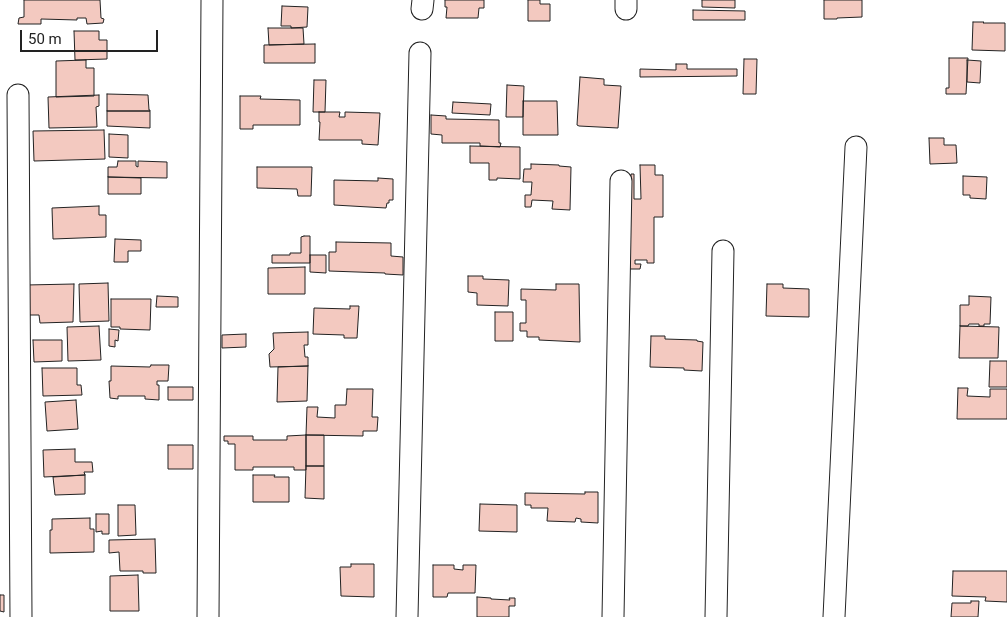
<!DOCTYPE html>
<html>
<head>
<meta charset="utf-8">
<style>
	body { margin:0 }
	#map { position:relative; width:1007px; height:617px; overflow:hidden; background:#fff; font-family:Roboto,sans-serif }
	canvas { display:block }
	.scale { position:absolute; left:20px; top:30px; width:138px; height:22px; box-sizing:border-box; border:2px solid #222; border-top:0; padding-left:6px; font-size:15px; line-height:18px; white-space:nowrap; color:#222; -webkit-text-stroke:4px #fff; paint-order:stroke }
</style>
</head>
<body>
<div id="map">
<canvas width="1007" height="617"></canvas>
<div class="scale">50 m</div>
</div>
<script>
const g = document.querySelector('canvas').getContext('2d');
g.lineJoin = 'round';
function fillPath(path, color) { g.fillStyle = color; g.fill(path, 'evenodd'); }
const toPath = rows => new Path2D(rows.map(r => 'M' + r).join(''));
function stroke(path, color, width, dash) { g.strokeStyle = color; g.lineWidth = width; g.lineCap = dash ? 'butt' : 'round'; g.setLineDash(dash || []); g.stroke(path); }
const building = toPath([
	[24,0,100,0,101,18,104,19,103,23,87,24,86,18,77,18,77,20,41,19,41,24,18,24,19,18,24,17,24,0],
	[445,0,484,0,484,8,479,8,478,18,446,18,447,7,445,7,445,0],
	[528,0,540,0,540,4,550,4,550,21,528,21,528,0],
	[702,0,735,0,735,8,702,7,702,0],
	[824,0,862,0,862,17,837,18,837,19,824,19,824,0],
	[282,6,308,7,307,27,291,28,291,26,281,26,282,6],
	[693,10,745,11,745,20,693,20,693,10],
	[973,22,984,22,983,23,1005,23,1005,51,972,50,973,22],
	[268,28,303,28,304,44,269,45,268,28],
	[74,31,99,31,99,40,107,40,107,59,75,60,74,31],
	[315,44,315,63,264,63,264,45,315,44],
	[949,58,968,58,966,94,946,94,946,88,949,88,949,58],
	[744,59,757,59,756,94,743,94,744,59],
	[86,60,86,68,94,68,94,96,56,97,56,61,86,60],
	[967,60,981,61,980,83,967,82,967,60],
	[676,64,687,64,687,69,737,69,737,76,640,77,640,69,676,70,676,64],
	[580,77,604,79,604,85,621,86,618,128,579,126,577,125,580,77],
	[314,80,326,80,325,112,313,112,314,80],
	[507,85,524,86,523,117,506,117,507,85],
	[107,94,148,95,149,110,150,110,150,111,107,111,107,94],
	[99,95,99,106,96,107,97,127,49,128,48,97,99,95],
	[240,96,261,96,260,99,300,100,300,125,253,125,253,129,240,129,240,96],
	[523,101,557,101,558,135,523,135,523,101],
	[453,102,491,104,490,115,452,113,453,102],
	[107,111,150,111,150,128,107,126,107,111],
	[319,112,340,112,339,117,345,117,345,112,380,113,378,145,362,144,362,140,319,140,320,122,319,122,319,112],
	[431,115,446,116,446,119,499,120,499,143,501,143,500,147,480,146,480,143,442,143,442,135,431,134,431,115],
	[104,130,105,159,34,161,33,131,104,130],
	[109,134,128,135,128,158,109,157,109,134],
	[929,138,944,138,944,145,956,145,957,163,930,164,929,138],
	[470,146,520,147,520,179,497,178,497,180,489,180,489,163,470,163,470,146],
	[118,161,136,161,136,166,138,167,138,161,167,162,167,178,108,177,108,167,117,167,118,161],
	[531,164,559,165,559,166,571,167,570,210,552,209,553,201,532,200,531,207,525,207,525,195,531,195,532,182,523,182,524,169,531,169,531,164],
	[640,165,655,165,655,175,663,175,663,217,654,217,654,263,647,263,647,260,635,260,635,264,641,264,640,269,629,269,631,174,634,174,634,199,641,199,640,165],
	[257,167,312,167,311,196,298,196,297,189,257,188,257,167],
	[963,176,987,177,986,199,970,198,970,195,963,195,963,176],
	[108,177,141,178,141,194,108,194,108,177],
	[378,178,393,179,393,200,389,200,389,203,387,203,386,208,334,205,334,180,378,181,378,178],
	[99,206,99,215,106,215,106,237,53,239,52,208,99,206],
	[304,236,310,236,310,263,272,263,272,255,290,255,290,253,301,253,301,237,304,236],
	[115,239,141,240,141,251,128,251,128,262,114,262,115,239],
	[336,242,391,243,391,256,403,257,403,275,385,274,385,273,329,271,329,252,336,252,336,242],
	[310,255,326,255,326,273,310,272,310,255],
	[305,267,305,294,268,294,268,268,305,267],
	[468,276,483,276,483,279,509,280,508,306,477,305,477,293,468,292,468,276],
	[108,283,109,321,80,322,79,284,108,283],
	[74,284,73,322,40,323,39,315,27,315,26,285,74,284],
	[556,284,579,284,580,342,539,340,539,337,527,337,527,331,520,331,520,323,526,323,526,300,521,300,521,289,556,290,556,284],
	[767,284,783,284,783,288,809,289,809,317,766,316,767,284],
	[157,296,178,297,178,307,156,307,157,296],
	[969,296,991,297,990,324,984,324,984,326,979,326,979,324,969,324,968,326,960,326,960,305,969,305,969,296],
	[111,299,151,299,150,330,120,329,120,327,111,327,111,299],
	[350,306,359,306,357,338,344,338,344,335,313,334,314,308,350,309,350,306],
	[495,312,513,312,513,341,495,341,495,312],
	[99,326,101,360,68,361,67,327,99,326],
	[960,326,999,327,998,358,959,358,960,326],
	[109,329,119,330,118,341,115,340,115,347,109,346,109,329],
	[308,332,308,345,304,345,305,357,308,357,308,366,270,367,269,354,274,349,273,333,308,332],
	[246,334,246,347,222,348,222,335,246,334],
	[651,336,665,336,665,339,697,340,697,341,703,342,702,371,684,370,684,368,650,367,651,336],
	[33,340,62,340,62,361,34,362,33,340],
	[990,361,1007,361,1007,387,989,387,990,361],
	[151,365,169,365,168,381,157,381,157,385,159,385,159,400,145,399,145,396,118,396,118,399,110,398,109,381,111,381,111,366,150,367,151,365],
	[308,366,307,401,277,402,278,367,308,366],
	[42,368,77,368,77,385,81,385,82,395,43,396,42,368],
	[168,387,193,387,193,400,168,400,168,387],
	[958,388,968,388,967,396,990,397,990,389,1007,389,1007,419,957,419,958,388],
	[347,389,373,389,372,417,378,417,377,431,363,431,363,436,306,435,307,407,318,407,317,417,335,418,335,405,346,405,347,389],
	[76,400,78,429,47,431,45,402,76,400],
	[306,435,324,435,324,466,306,466,306,435],
	[306,435,306,470,294,470,294,467,253,467,253,470,235,470,235,444,228,444,228,441,224,441,224,436,253,436,253,440,287,440,287,436,306,435],
	[168,445,193,445,193,469,168,469,168,445],
	[75,449,75,462,92,462,93,472,84,472,85,475,44,477,43,450,75,449],
	[306,466,324,466,324,499,305,498,306,466],
	[85,475,85,494,55,495,53,477,85,475],
	[253,475,275,475,274,477,289,477,289,502,253,502,253,475],
	[585,492,598,492,598,523,581,522,581,519,576,518,575,522,547,521,548,508,531,508,531,505,525,505,525,493,585,494,585,492],
	[480,504,517,505,517,532,479,531,480,504],
	[118,505,135,505,136,535,118,536,118,505],
	[96,514,109,514,109,534,102,534,102,531,96,532,96,514],
	[90,518,90,529,94,529,94,552,50,553,50,530,52,530,52,519,90,518],
	[155,539,156,573,143,573,143,571,120,571,119,552,109,553,109,540,155,539],
	[351,564,374,564,374,597,341,596,340,567,351,567,351,564],
	[433,565,454,565,454,569,463,570,463,565,476,565,475,593,448,593,447,597,433,597,433,565],
	[953,571,1007,571,1007,602,985,601,986,597,952,596,953,571],
	[138,575,139,611,110,611,110,576,138,575],
	[0,595,4,595,4,612,0,611,0,595],
	[477,597,491,598,491,599,510,600,509,598,515,598,515,606,509,606,509,617,477,617,477,597],
	[971,601,979,601,978,617,951,617,952,603,971,603,971,601]
]);
fillPath(building, '#f3c9c0');
stroke(building, '#222', 1);
const minor = toPath([
	[422,9,423,0],
	[626,9,626,0],
	[18,95,21,617],
	[208,617,212,0],
	[407,617,420,53],
	[613,617,621,181],
	[716,617,723,251],
	[834,617,856,147]
]);
stroke(minor, '#222', 23);
stroke(minor, '#fff', 21);
</script>
</body>
</html>
